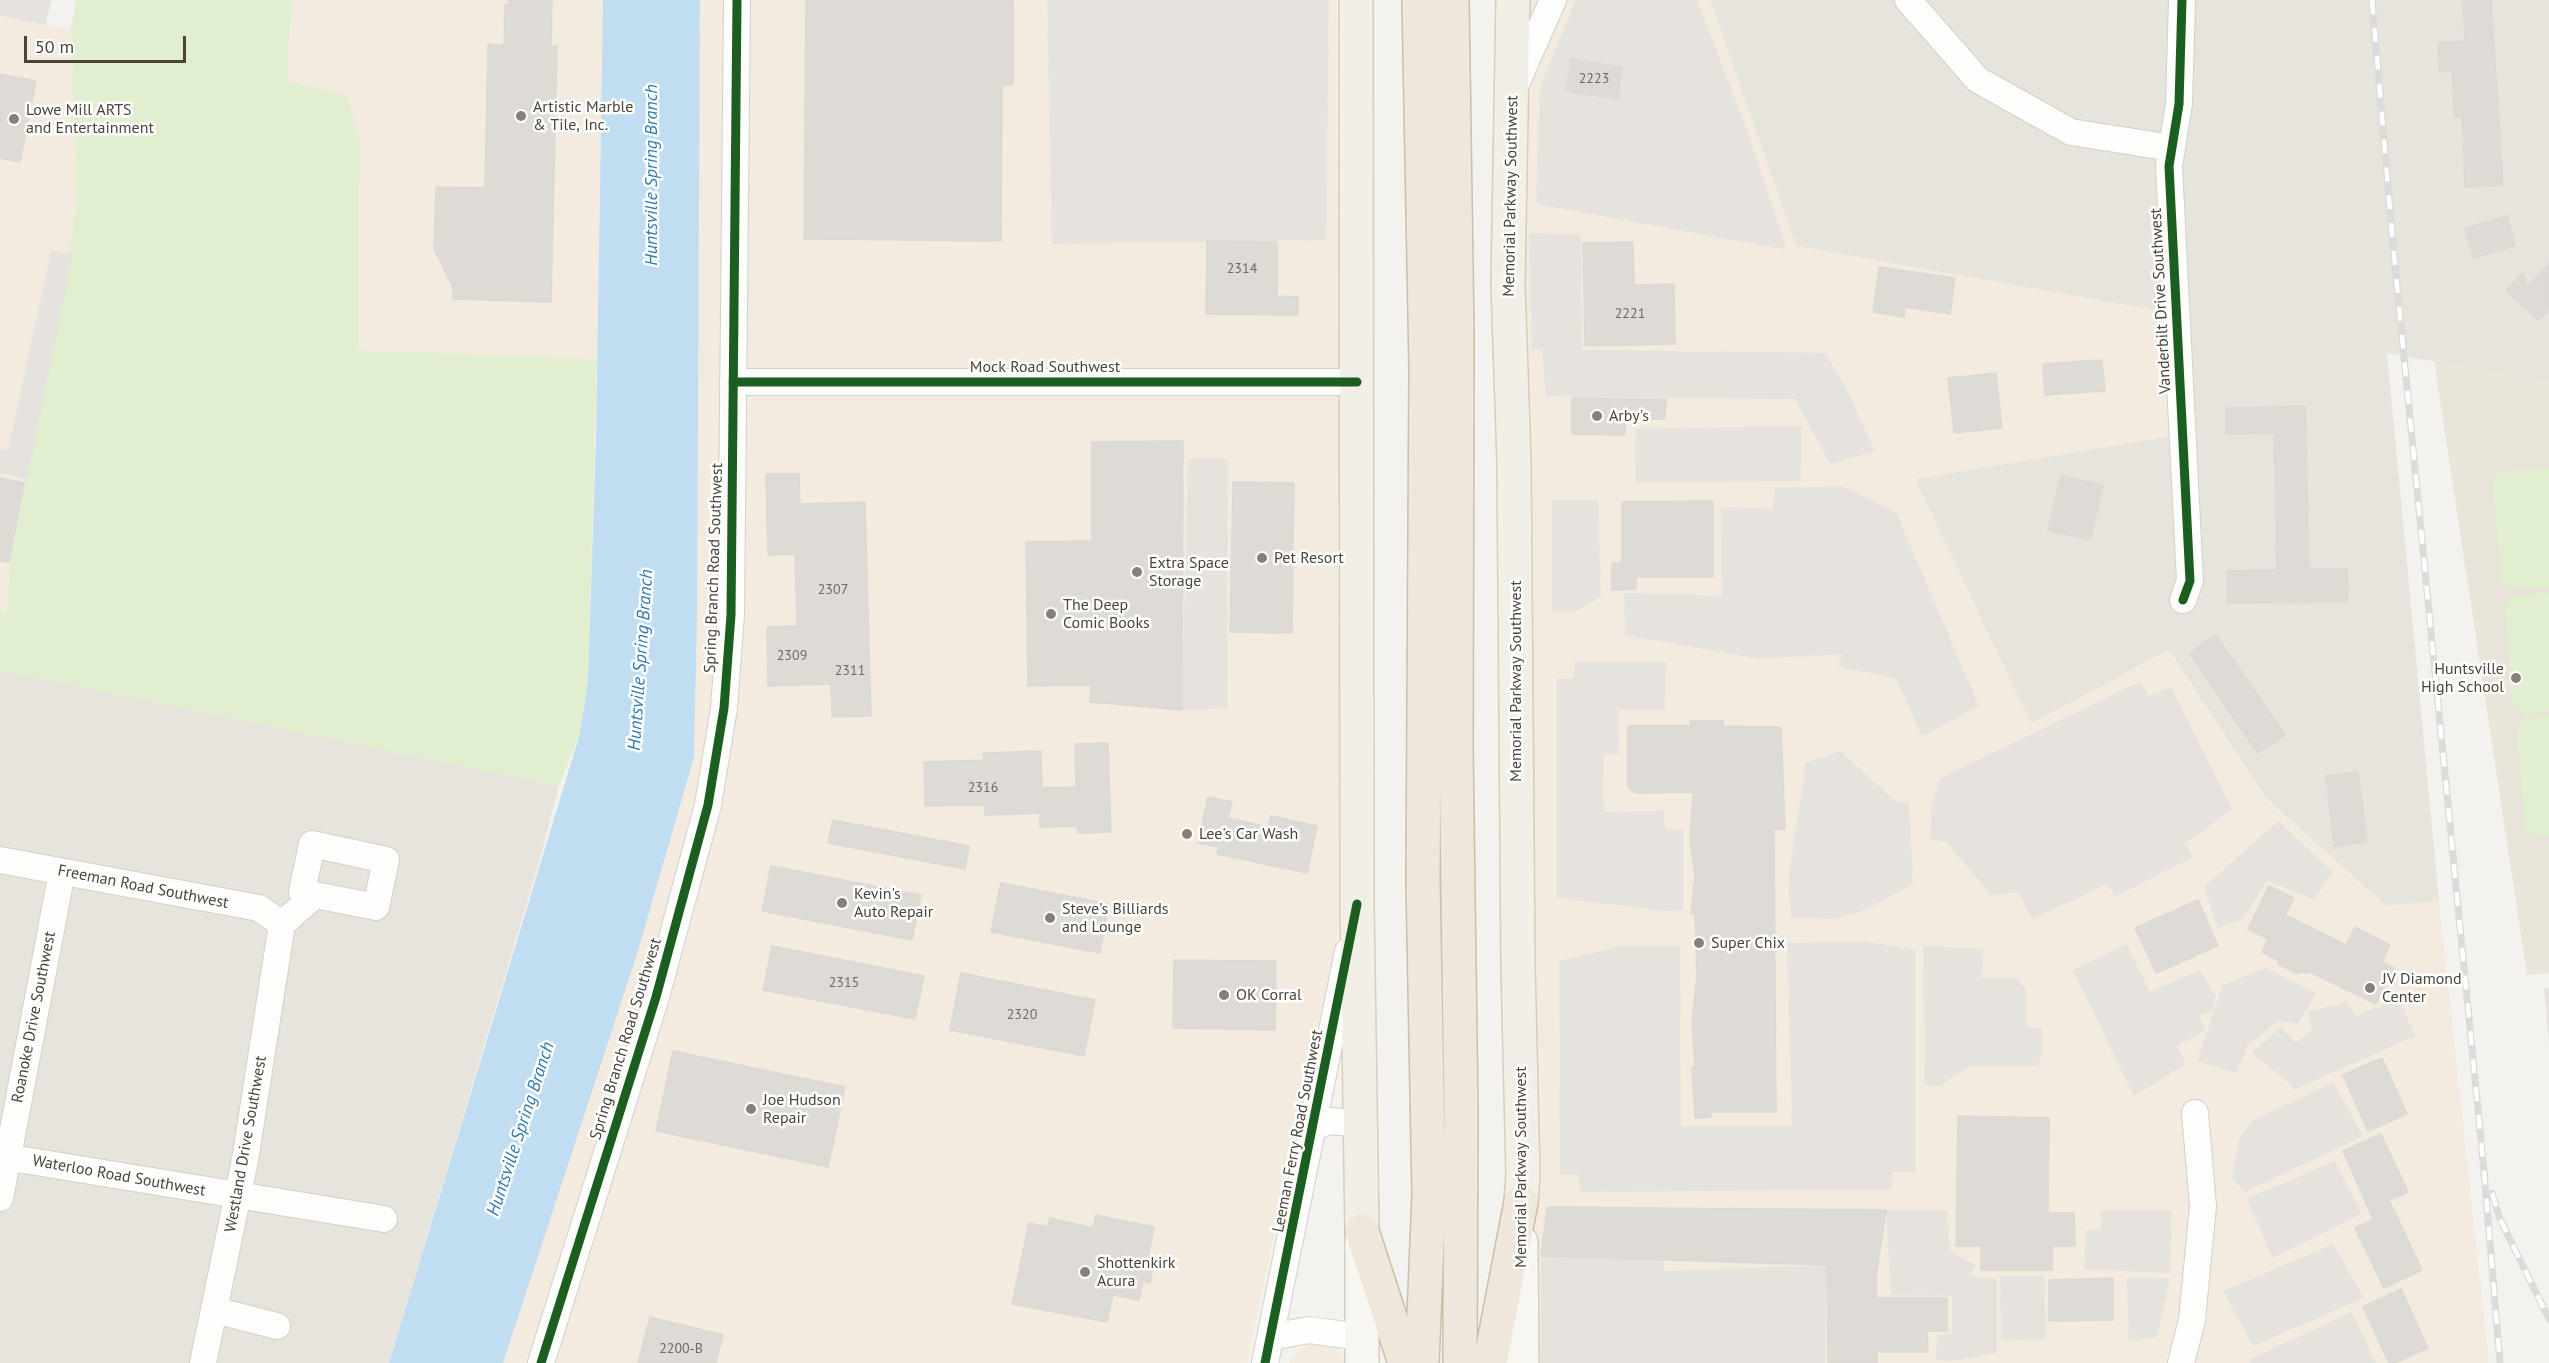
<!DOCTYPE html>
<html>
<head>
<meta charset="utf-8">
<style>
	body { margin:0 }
	#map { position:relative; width:2549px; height:1363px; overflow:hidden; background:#f4f2ee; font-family:"PT Sans",sans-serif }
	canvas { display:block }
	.scale { position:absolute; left:24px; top:36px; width:162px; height:27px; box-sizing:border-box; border:3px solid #4b4439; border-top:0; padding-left:8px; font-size:18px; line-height:21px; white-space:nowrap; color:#4b4439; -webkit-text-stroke:4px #fff; paint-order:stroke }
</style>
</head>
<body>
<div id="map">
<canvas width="2549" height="1363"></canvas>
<div class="scale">50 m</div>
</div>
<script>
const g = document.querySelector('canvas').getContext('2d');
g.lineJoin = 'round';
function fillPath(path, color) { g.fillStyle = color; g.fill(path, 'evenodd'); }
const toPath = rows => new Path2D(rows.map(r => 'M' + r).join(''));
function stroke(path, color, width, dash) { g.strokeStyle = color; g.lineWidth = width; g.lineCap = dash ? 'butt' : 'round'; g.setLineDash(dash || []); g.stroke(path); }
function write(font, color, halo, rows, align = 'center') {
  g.font = font + ' "PT Sans",sans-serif'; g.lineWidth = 5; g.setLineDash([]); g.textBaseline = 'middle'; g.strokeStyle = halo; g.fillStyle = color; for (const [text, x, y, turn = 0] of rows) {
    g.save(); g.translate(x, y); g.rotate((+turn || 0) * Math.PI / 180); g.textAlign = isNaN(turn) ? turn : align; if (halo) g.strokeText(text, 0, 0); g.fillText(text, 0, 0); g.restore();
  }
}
fillPath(toPath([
	[1710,0,2549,0,2549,382,2387,353,2439,901,2386,906,2266,798,2169,650,2031,724,1915,479,2171,436,2164,312,1796,246],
	[0,670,559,786,540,859,389,1363,0,1363]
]), '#e7e4dc');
fillPath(toPath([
	[292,0,603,0,597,359,358,350,359,139,347,95,287,81],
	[700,0,1337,0,1338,352,1345,902,1247,1363,503,1363,694,757,697,618],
	[1529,0,1710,0,1796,246,2164,312,2171,436,1915,479,2031,724,2169,650,2266,798,2386,906,2439,901,2489,1363,1533,1363,1522,289],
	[0,16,71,30,77,204,27,479,12,545,7,611,0,610],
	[1325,1342,1338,1348,1346,1363,1289,1363,1297,1351,1308,1344]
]), '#f3ebdf');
fillPath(toPath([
	[2434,360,2549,382,2549,973,2527,975]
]), '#eae5da');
fillPath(toPath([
	[76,0,292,0,287,81,347,95,359,139,358,350,597,359,588,681,580,733,559,786,0,670,0,610,7,611,12,545,77,204,71,30],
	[2549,468,2549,587,2512,590,2501,582,2493,482,2499,472],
	[2549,593,2549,712,2524,714,2513,706,2505,606,2511,596],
	[2549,716,2549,836,2536,837,2525,829,2517,729,2523,718]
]), '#e1eecf');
fillPath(toPath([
	[0,0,51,0,46,25,0,16],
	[1047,0,1329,0,1326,240,1052,244],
	[1576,0,1697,0,1746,127,1787,250,1536,204,1540,87],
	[1571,59,1622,67,1617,99,1566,91],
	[1529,233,1581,235,1582,350,1825,353,1844,384,1875,451,1830,464,1795,399,1546,396,1542,350,1547,350,1532,349],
	[51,251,73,254,27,479,0,473,0,449,8,450],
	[1802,426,1801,481,1635,483,1636,429],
	[1188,459,1228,459,1227,708,1182,710],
	[1842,486,1896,512,1979,706,1922,736,1896,678,1838,667,1842,654,1759,659,1625,635,1624,593,1722,596,1721,507,1773,509,1775,488],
	[1552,500,1598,500,1601,596,1575,612,1552,611],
	[1666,661,1665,709,1618,709,1619,754,1603,755,1604,812,1664,811,1665,829,1683,829,1683,910,1666,911,1557,898,1557,679,1574,678,1575,662],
	[2140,682,2149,696,2171,687,2232,809,2185,844,2193,857,2115,897,2107,884,2032,919,2018,892,1991,895,1948,844,1930,838,1932,803,1940,778],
	[1840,751,1898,803,1909,803,1913,883,1866,910,1836,919,1791,917,1788,881,1806,763],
	[2278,821,2333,872,2314,900,2267,880,2243,919,2218,928,2204,887],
	[1864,941,1915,950,1915,1172,1891,1172,1893,1189,1581,1192,1578,1175,1560,1175,1559,961,1618,947,1680,946,1681,1126,1792,1126,1787,943],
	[2127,944,2150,992,2200,970,2216,997,2213,1010,2199,1016,2206,1030,2177,1046,2186,1064,2134,1096,2073,970],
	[1923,946,1983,949,1982,978,2016,978,2026,989,2026,1027,2042,1028,2042,1056,2037,1066,1969,1066,1940,1086,1925,1085],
	[2265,968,2316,993,2298,1024,2279,1020,2248,1045,2236,1073,2197,1061,2223,985],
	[2544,988,2549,988,2549,1044],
	[2399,999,2415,1036,2294,1090,2289,1083,2252,1053,2281,1027,2296,1042,2312,1031,2308,1012,2347,1002,2355,1016],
	[2333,1082,2363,1136,2245,1192,2232,1178,2238,1141,2251,1122],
	[2335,1161,2362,1214,2273,1258,2247,1199],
	[1886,1210,1947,1210,1950,1251,1976,1265,1969,1276,1997,1279,1997,1353,1952,1361,1936,1360,1937,1335,1952,1334,1952,1296,1891,1295],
	[2100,1210,2172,1211,2170,1273,2084,1269,2086,1230,2102,1229],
	[2333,1244,2364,1298,2253,1346,2223,1291],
	[1541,1256,1664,1256,1664,1271,1827,1265,1825,1363,1541,1363],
	[2000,1276,2044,1276,2046,1339,2001,1340],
	[2126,1278,2170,1278,2157,1337,2129,1341],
	[2352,1312,2376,1363,2251,1363,2248,1360]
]), '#e6e3df');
fillPath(toPath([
	[603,0,700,0,697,618,694,757,637,954,503,1363,389,1363,580,733,588,681,596,437]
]), '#c0ddf1');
const building = toPath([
	[509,0,552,0,551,46,557,46,551,302,453,299,453,288,434,249,436,187,485,188,488,44,504,45,505,5,509,5,509,0],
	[806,0,1013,0,1013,85,1002,85,1001,241,804,239,806,0],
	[2463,0,2491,0,2503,185,2465,187,2463,129,2462,117,2455,117,2452,71,2440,72,2438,43,2465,41,2463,0],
	[1571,59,1622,67,1618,99,1566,91,1571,59],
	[0,74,36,81,20,162,0,158,0,74],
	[2507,216,2515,246,2473,258,2465,228,2507,216],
	[1207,241,1277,242,1277,296,1298,297,1298,315,1206,314,1207,241],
	[1633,242,1634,285,1674,284,1675,344,1585,346,1583,243,1633,242],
	[2549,263,2549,309,2539,320,2506,291,2523,273,2527,288,2549,263],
	[1879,267,1955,278,1950,314,1905,307,1904,317,1873,312,1879,267],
	[2102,360,2105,391,2045,395,2043,364,2102,360],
	[1996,373,2002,428,1954,433,1948,378,1996,373],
	[1572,398,1666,399,1665,419,1625,419,1625,435,1572,434,1572,398],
	[2305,406,2309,569,2347,569,2348,602,2227,603,2227,571,2277,570,2274,433,2226,434,2226,408,2305,406],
	[1183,441,1182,710,1090,702,1091,685,1028,686,1026,542,1092,541,1092,442,1183,441],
	[766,474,799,474,800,504,865,502,871,716,832,717,831,684,768,686,767,627,797,626,795,554,768,555,766,474],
	[2061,476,2103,485,2090,540,2048,530,2061,476],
	[0,478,24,483,9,562,0,561,0,478],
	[1233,482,1294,483,1292,633,1230,632,1233,482],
	[1713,501,1713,577,1636,577,1636,589,1612,590,1612,563,1622,563,1622,502,1713,501],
	[2216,635,2285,735,2258,753,2189,653,2216,635],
	[1690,721,1723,721,1723,726,1781,727,1785,829,1774,829,1776,1112,1711,1112,1711,1117,1695,1118,1692,1067,1695,1067,1692,1021,1697,975,1695,913,1691,914,1695,877,1690,840,1693,792,1635,793,1628,787,1628,726,1691,726,1690,721],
	[1108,743,1111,832,1078,833,1077,826,1040,827,1040,813,985,815,985,805,925,806,924,762,984,760,983,753,1041,751,1042,788,1076,787,1075,744,1108,743],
	[2358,772,2367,842,2334,846,2326,776,2358,772],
	[1208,797,1232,802,1228,818,1268,827,1271,816,1317,826,1307,873,1217,854,1219,847,1198,843,1208,797],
	[833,820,969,846,965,869,828,843,833,820],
	[771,866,921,895,912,940,762,911,771,866],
	[1001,883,1109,904,1100,953,991,932,1001,883],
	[2269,886,2294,898,2285,915,2346,945,2355,927,2390,945,2382,962,2394,968,2376,1004,2308,971,2307,974,2300,971,2298,974,2278,964,2279,961,2262,952,2268,939,2248,929,2269,886],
	[2198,900,2218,946,2156,973,2135,928,2198,900],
	[772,946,924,976,915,1019,763,990,772,946],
	[1174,960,1276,961,1275,1030,1173,1028,1174,960],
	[961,973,1095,1000,1084,1056,950,1030,961,973],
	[673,1051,845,1087,828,1167,656,1131,673,1051],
	[2382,1058,2407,1114,2368,1131,2343,1075,2382,1058],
	[1958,1116,2049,1118,2048,1213,2074,1213,2075,1246,2052,1246,2052,1270,1981,1270,1981,1246,1956,1246,1958,1116],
	[2381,1134,2408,1192,2389,1200,2422,1270,2384,1288,2355,1228,2373,1219,2343,1151,2381,1134],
	[1547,1207,1886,1210,1876,1278,1876,1298,1947,1298,1947,1331,1927,1331,1928,1352,1877,1352,1877,1363,1828,1363,1827,1265,1541,1256,1547,1207],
	[1096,1215,1154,1227,1147,1262,1154,1263,1150,1283,1143,1281,1139,1300,1113,1295,1107,1322,1012,1304,1029,1223,1048,1227,1050,1218,1093,1228,1096,1215],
	[2113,1278,2113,1320,2049,1321,2049,1280,2113,1278],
	[2401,1289,2428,1348,2395,1363,2389,1363,2363,1307,2401,1289],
	[650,1317,723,1335,716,1363,638,1363,650,1317]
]);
fillPath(building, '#dedbd6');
stroke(building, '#dcd9d4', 1.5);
const street = toPath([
	[1908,0,1978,80,2071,132,2172,148],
	[2182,0,2179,104,2169,166,2190,581,2183,600],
	[1516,84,1553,0],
	[733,382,1357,382],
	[0,860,259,908,282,924],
	[282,924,315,895,376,907,386,860,312,844,302,892,315,895],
	[1315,1126,1331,1121,1359,1124],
	[0,1156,384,1219],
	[0,1198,62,872],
	[214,1310,277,1326],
	[1271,1337,1309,1330,1361,1337],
	[203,1363,245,1160,282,924],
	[541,1363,656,997,708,805,724,708,731,615,737,0],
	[1265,1363,1348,951],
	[2181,1363,2192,1320,2203,1206,2195,1113]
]);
const secondary = toPath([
	[1362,1239,1362,1363],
	[1521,1242,1522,1363]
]);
const primary = toPath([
	[1356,0,1357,904,1362,1231],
	[1513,0,1508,284,1514,461,1518,964,1523,1175,1521,1202]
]);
const highway = toPath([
	[1419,0,1426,367,1423,881,1429,1196,1422,1363],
	[1452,0,1457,334,1456,746,1461,1113,1460,1363],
	[1362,1231,1405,1363],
	[1490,1363,1521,1202]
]);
stroke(street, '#d2d0cb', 28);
stroke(secondary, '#d3cfc5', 36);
stroke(primary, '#d6cebb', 36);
stroke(highway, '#ccbfa9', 36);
stroke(street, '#fdfdfc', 26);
stroke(secondary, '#f7f6f1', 33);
stroke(primary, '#f2efe6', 33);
stroke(highway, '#ede8db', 33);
const rail = toPath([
	[2372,0,2393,245,2484,1171,2500,1363],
	[2492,1193,2500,1219,2549,1319]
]);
stroke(rail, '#dbdbda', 7);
stroke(rail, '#fff', 4.5, [14]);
stroke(toPath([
	[2182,0,2179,104,2169,166,2190,581,2183,600],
	[733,382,1357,382],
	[541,1363,656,997,708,805,724,708,731,615,737,0],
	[1265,1363,1357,904]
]), '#1b5e20', 9);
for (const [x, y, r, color] of [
	[521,116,6,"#868178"],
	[14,119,6,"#868178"],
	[1597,416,6,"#868178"],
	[1262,558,6,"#868178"],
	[1137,572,6,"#868178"],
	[1051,614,6,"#868178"],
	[2516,678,6,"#868178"],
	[1187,834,6,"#868178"],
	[842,903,6,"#868178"],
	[1050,918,6,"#868178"],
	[1699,943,6,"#868178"],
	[2370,988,6,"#868178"],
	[1224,995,6,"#868178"],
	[751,1109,6,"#868178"],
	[1085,1272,6,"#868178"]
]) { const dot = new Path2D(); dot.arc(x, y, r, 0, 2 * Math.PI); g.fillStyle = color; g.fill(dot); stroke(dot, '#fff', 2); }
write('14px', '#706a61', null, [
	["2223",1594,79],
	["2314",1242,269],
	["2221",1630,314],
	["2307",833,590],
	["2309",792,656],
	["2311",850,671],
	["2316",983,788],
	["2315",844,983],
	["2320",1022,1015],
	["2200-B",681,1349]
]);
write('16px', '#4b4439', '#fff', [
	["Artistic Marble",533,107],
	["& Tile, Inc.",533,125],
	["Lowe Mill ARTS",26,110],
	["and Entertainment",26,128],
	["Arby's",1609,416],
	["Pet Resort",1274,558],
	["Extra Space",1149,563],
	["Storage",1149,581],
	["The Deep",1063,605],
	["Comic Books",1063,623],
	["Huntsville",2504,669,"right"],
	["High School",2504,687,"right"],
	["Lee's Car Wash",1199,834],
	["Kevin's",854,894],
	["Auto Repair",854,912],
	["Steve's Billiards",1062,909],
	["and Lounge",1062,927],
	["Super Chix",1711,943],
	["JV Diamond",2382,979],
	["Center",2382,997],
	["OK Corral",1236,995],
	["Joe Hudson",763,1100],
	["Repair",763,1118],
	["Shottenkirk",1097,1263],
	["Acura",1097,1281]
], 'left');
write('16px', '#4b4439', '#fff', [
	["Memorial Parkway Southwest",1511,196,-89],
	["Vanderbilt Drive Southwest",2161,301,-93],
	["Mock Road Southwest",1045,367],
	["Spring Branch Road Southwest",714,568,-88],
	["Memorial Parkway Southwest",1516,681,-90],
	["Freeman Road Southwest",143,887,11],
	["Roanoke Drive Southwest",34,1017,-79],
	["Spring Branch Road Southwest",626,1039,-73],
	["Leeman Ferry Road Southwest",1298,1131,-79],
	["Westland Drive Southwest",246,1144,-80],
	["Memorial Parkway Southwest",1521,1167,-90],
	["Waterloo Road Southwest",119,1176,10]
]);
write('italic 18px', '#2e7ab2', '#fff', [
	["Huntsville Spring Branch",652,175,-90],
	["Huntsville Spring Branch",641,660,-86],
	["Huntsville Spring Branch",521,1129,-72]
]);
</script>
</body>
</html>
